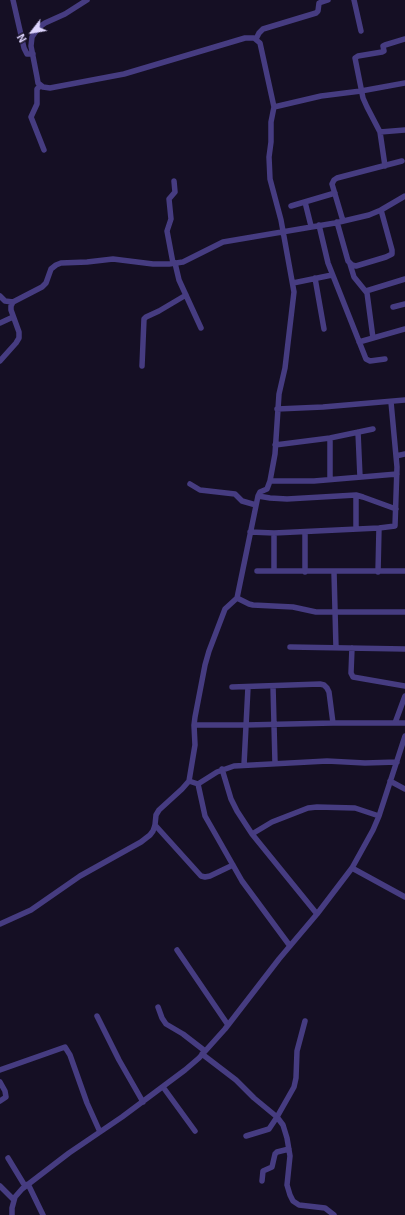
<!DOCTYPE html>
<html>
<head>
<meta charset="utf-8">
<style>
	body { margin:0 }
	#map { position:relative; width:405px; height:1215px; overflow:hidden; background:#150f24; font-family:"Exo 2",sans-serif }
	canvas { display:block }
	.north { position:absolute; left:12px; top:12px; width:40px; height:40px; -webkit-text-stroke:3px #150f24; paint-order:stroke; rotate:239deg; font-size:11px; font-weight:700; line-height:16px; text-align:center; color:#ddd4fd }
	.north::after { content:''; display:block; margin:auto; width:14px; height:18px; background:#ddd4fd; clip-path:polygon(50% 0,100% 100%,50% 72%,0 100%) }
</style>
</head>
<body>
<div id="map">
<canvas width="405" height="1215"></canvas>
<div class="north">N</div>
</div>
<script>
const g = document.querySelector('canvas').getContext('2d');
g.lineJoin = 'round';
const toPath = rows => new Path2D(rows.map(r => 'M' + r).join(''));
function stroke(path, color, width, dash) { g.strokeStyle = color; g.lineWidth = width; g.lineCap = dash ? 'butt' : 'round'; g.setLineDash(dash || []); g.stroke(path); }
stroke(toPath([
	[13,0,24,48,27,54,33,54],
	[354,0,361,31],
	[256,39,259,33,263,29,316,13,318,11,319,3,328,0],
	[40,86,37,89,37,104,31,117,44,150],
	[274,107,321,96,361,91,405,83],
	[380,132,405,130],
	[385,166,380,132,367,107,363,98,355,58,358,56,382,52,384,51,383,46,385,45,405,39],
	[305,202,311,226],
	[291,206,335,193],
	[343,221,332,184,334,180,337,178,402,161],
	[337,222,348,261,352,265,356,266,386,257,392,254,392,250,381,210],
	[319,225,328,263,366,359,370,361,385,359],
	[173,263,167,231,171,219,169,199,175,192,174,181],
	[175,263,179,280,201,328],
	[350,264,354,277,367,293,373,338],
	[315,278,324,329],
	[293,283,332,275],
	[366,291,405,279],
	[0,296,5,301,13,302],
	[393,307,405,304],
	[0,323,13,317],
	[359,342,405,329],
	[0,361,16,343,19,338,19,332,11,310,11,306,13,302,42,287,46,283,51,269,56,265,61,263,87,262,113,259,153,264,169,264,183,262,223,242,335,223,369,215,381,210,405,196],
	[142,366,144,319,146,317,159,311,186,295],
	[277,409,323,407,405,400],
	[358,432,360,477],
	[275,445,330,438,373,429],
	[396,456,405,454],
	[330,479,330,438],
	[270,481,314,481,397,474],
	[190,484,200,490,235,494,242,501,256,505],
	[356,495,356,529],
	[258,496,270,498,287,499,356,495,363,497,396,509],
	[250,532,274,533,379,528,395,526,397,467,391,402],
	[257,571,405,571],
	[274,571,274,533],
	[305,572,305,532],
	[334,572,336,648],
	[378,572,379,528],
	[237,598,249,604,253,605,293,607,316,612,405,612],
	[290,647,405,649],
	[352,648,351,673,353,677,405,686],
	[273,686,275,763],
	[232,687,320,684,324,685,327,688,329,692,333,723],
	[395,723,405,696],
	[194,725,246,725,333,723,405,723],
	[244,765,248,687],
	[222,769,231,799,237,811,252,834,317,914],
	[189,781,198,784,217,772,234,766,327,761,365,763,397,762],
	[390,781,405,789],
	[198,784,205,816,217,837,242,881,290,946],
	[155,825,201,876,205,877,210,876,233,865],
	[252,834,272,822,308,808,317,807,355,808,379,816],
	[352,868,405,897],
	[0,924,31,910,80,876,141,842,150,835,153,831,155,825,156,815,159,810,182,789,189,781,195,745,194,725,195,717,205,665,209,651,225,609,237,598,258,496,260,492,267,489,270,481,275,454,279,394,285,368,294,292,281,220,270,179,269,157,271,142,271,122,274,107,260,43,254,38,245,38,124,74,50,88,43,87,38,83,37,77,31,46,32,37,38,28,45,23,65,14,87,0],
	[177,950,228,1025],
	[158,1007,162,1018,166,1024,183,1034,205,1051],
	[97,1016,119,1060,143,1102],
	[202,1054,236,1080,254,1098,277,1117,283,1125,287,1138,290,1156,287,1185,290,1195,293,1201,299,1205,325,1208,334,1215],
	[0,1070,65,1047,70,1055,87,1103,100,1132],
	[0,1082,5,1091,6,1097,0,1101],
	[163,1087,195,1131],
	[246,1136,269,1129,277,1117,294,1087,296,1078,297,1051,305,1021],
	[8,1158,25,1186],
	[262,1181,263,1171,272,1167,275,1154,277,1152,289,1149],
	[28,1184,43,1215],
	[0,1186,14,1200],
	[12,1215,12,1208,15,1197,22,1189,69,1153,122,1117,185,1070,199,1058,225,1029,279,959,317,914,352,868,373,830,379,816,405,736]
]), '#463c81', 5.5);
</script>
</body>
</html>
